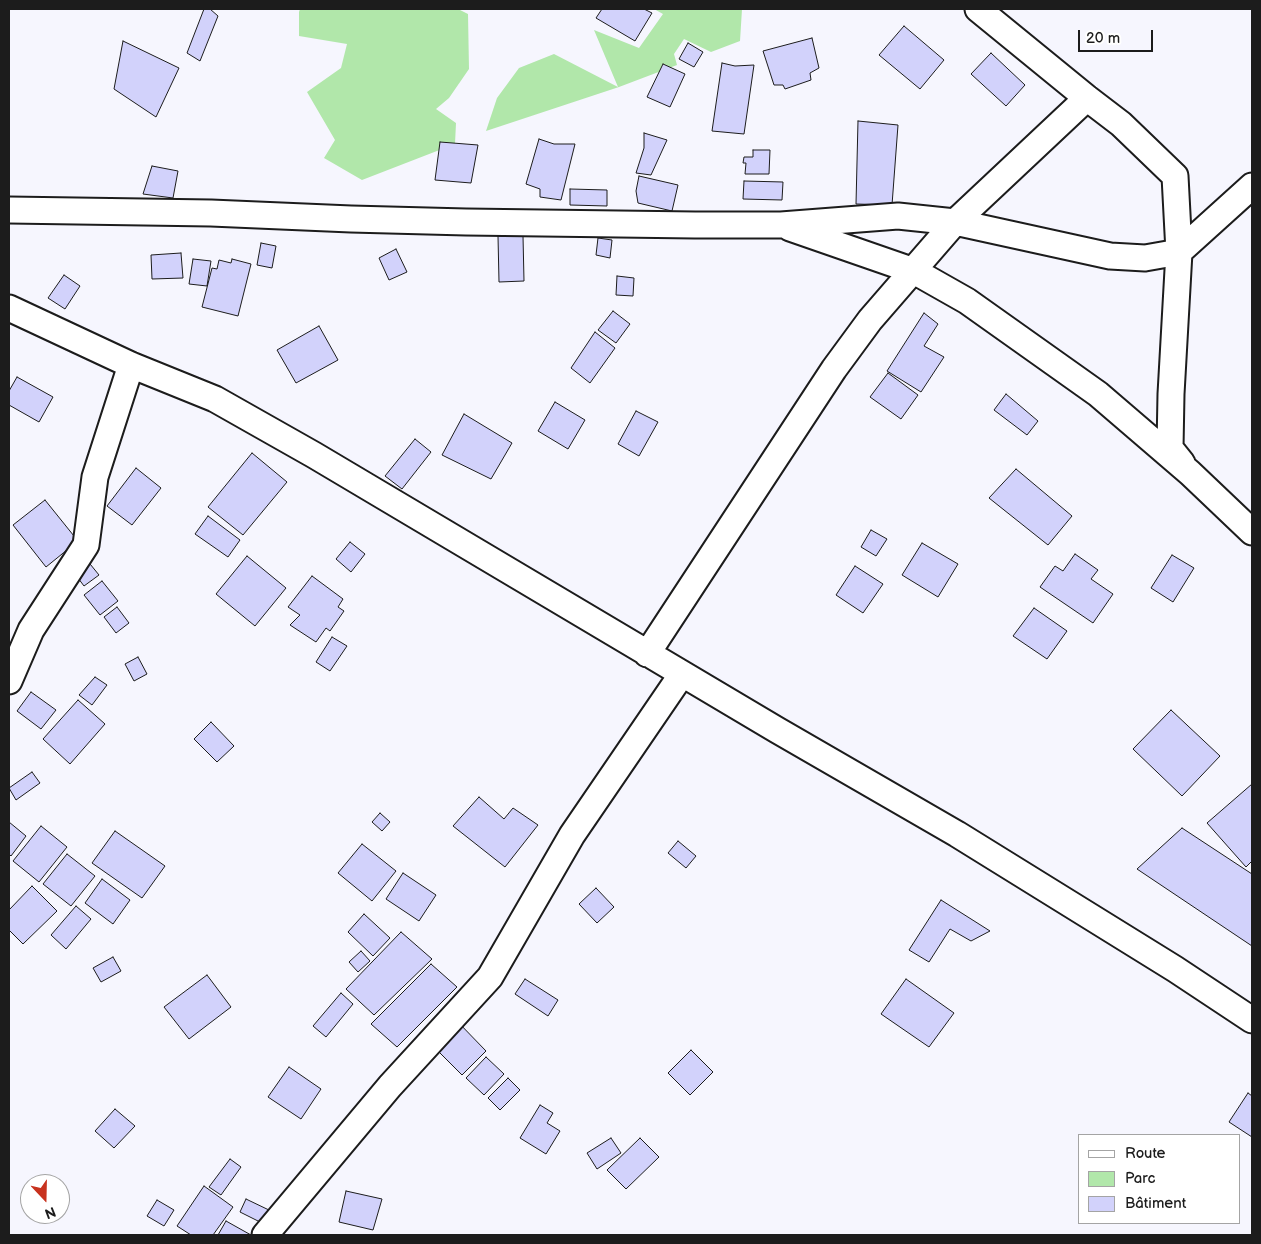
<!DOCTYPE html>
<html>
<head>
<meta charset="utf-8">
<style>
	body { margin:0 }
	#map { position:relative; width:1261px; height:1244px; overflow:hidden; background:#f6f6fe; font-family:"Balsamiq Sans",sans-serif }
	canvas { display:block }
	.frame { position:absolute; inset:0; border:10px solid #1c1c1c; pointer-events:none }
	.legend { position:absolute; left:1078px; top:1134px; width:162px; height:90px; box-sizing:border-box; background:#fff; border:1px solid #a4a4a4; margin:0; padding:6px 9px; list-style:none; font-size:15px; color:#1c1c1c }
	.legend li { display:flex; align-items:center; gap:10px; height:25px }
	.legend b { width:25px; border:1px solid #a4a4a4 }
	.north { position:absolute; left:20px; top:1174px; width:50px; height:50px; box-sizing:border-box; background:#fff; border:1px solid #a4a4a4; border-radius:50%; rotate:159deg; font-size:14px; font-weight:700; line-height:20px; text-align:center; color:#1c1c1c }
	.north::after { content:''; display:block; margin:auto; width:18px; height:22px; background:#c8321e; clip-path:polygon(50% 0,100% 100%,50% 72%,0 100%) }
	.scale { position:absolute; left:1078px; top:30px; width:75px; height:22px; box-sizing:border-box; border:2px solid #1c1c1c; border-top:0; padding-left:6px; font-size:15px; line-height:18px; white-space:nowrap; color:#1c1c1c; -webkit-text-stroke:4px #fff; paint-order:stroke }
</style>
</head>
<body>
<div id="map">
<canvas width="1261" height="1244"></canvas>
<div class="frame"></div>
<ul class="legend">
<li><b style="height:6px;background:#fff"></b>Route</li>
<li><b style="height:14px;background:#b1e7aa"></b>Parc</li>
<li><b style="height:14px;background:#d2d2fb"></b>Bâtiment</li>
</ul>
<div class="north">N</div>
<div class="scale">20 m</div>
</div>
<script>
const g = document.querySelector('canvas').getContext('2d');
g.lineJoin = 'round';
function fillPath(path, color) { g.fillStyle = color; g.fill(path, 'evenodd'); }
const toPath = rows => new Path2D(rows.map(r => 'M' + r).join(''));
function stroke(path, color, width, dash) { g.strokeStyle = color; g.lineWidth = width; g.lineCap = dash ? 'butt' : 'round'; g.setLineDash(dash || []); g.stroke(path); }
fillPath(toPath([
	[300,9,458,9,468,14,469,69,449,98,436,109,456,123,455,144,362,180,324,158,335,140,307,92,341,68,347,44,299,36,299,12],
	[654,9,742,9,740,41,711,52,684,39,674,54,677,65,619,87,486,131,497,98,519,68,554,54,618,87,594,30,639,48,663,14]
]), '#b1e7aa');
const building = toPath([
	[204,9,210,9,218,16,200,61,187,53,204,9],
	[602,9,644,9,652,13,635,41,596,18,602,9],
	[904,26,944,60,920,89,879,55,904,26],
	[812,38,819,68,810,73,811,80,785,89,783,85,774,85,763,51,812,38],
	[123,41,179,68,156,117,114,89,123,41],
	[688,43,703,52,694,67,679,59,688,43],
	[991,53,1025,85,1006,106,971,74,991,53],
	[722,63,735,66,754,65,744,134,712,131,722,63],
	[663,64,685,74,670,107,647,97,663,64],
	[858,121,898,125,892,205,856,204,858,121],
	[644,133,667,140,651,175,636,173,644,148,644,133],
	[539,139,554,144,575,144,561,200,540,197,540,189,526,184,539,139],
	[440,142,478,145,471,183,435,180,440,142],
	[753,150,770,150,769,174,745,174,746,163,743,163,744,157,753,157,753,150],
	[152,166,178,171,173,198,143,194,152,166],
	[639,176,678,185,672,211,638,203,636,191,639,176],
	[744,181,783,182,782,200,743,199,744,181],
	[570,189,607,190,607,206,570,205,570,189],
	[498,236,523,236,524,281,499,282,498,236],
	[598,238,612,240,610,258,596,255,598,238],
	[261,243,276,246,272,268,257,265,261,243],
	[396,249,407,272,389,280,379,258,396,249],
	[181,253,183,278,152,279,151,255,181,253],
	[193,259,211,261,207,286,189,284,193,259],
	[232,259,251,264,238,316,202,307,212,268,217,269,219,260,231,263,232,259],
	[64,275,80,286,65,309,48,298,64,275],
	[617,276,634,278,633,296,616,295,617,276],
	[613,311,630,324,616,343,598,330,613,311],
	[924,313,938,324,924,346,944,357,921,392,887,371,924,313],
	[319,326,338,360,296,383,277,350,319,326],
	[595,332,615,348,590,383,571,368,595,332],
	[888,373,918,395,901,419,870,397,888,373],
	[17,377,53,397,39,422,9,405,9,391,17,377],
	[1006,394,1038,421,1027,435,994,410,1006,394],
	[555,402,585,420,568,449,538,431,555,402],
	[636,411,658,422,639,456,618,444,636,411],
	[464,414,512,443,491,479,442,455,464,414],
	[415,439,431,452,402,489,385,476,415,439],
	[252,453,287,482,243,535,208,507,252,453],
	[136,468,161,488,132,525,107,506,136,468],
	[1016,469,1072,516,1048,545,989,498,1016,469],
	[45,500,78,541,46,567,13,525,45,500],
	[208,516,240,540,228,557,195,534,208,516],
	[871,530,887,539,876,556,861,547,871,530],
	[350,542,365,554,351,572,336,559,350,542],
	[922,543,958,564,938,597,902,575,922,543],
	[1075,554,1098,570,1091,579,1113,594,1093,623,1040,587,1055,566,1063,571,1075,554],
	[1172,555,1194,568,1173,602,1151,588,1172,555],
	[247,556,286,588,255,626,216,594,247,556],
	[86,559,99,575,84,586,72,570,86,559],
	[855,566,883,584,863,613,836,595,855,566],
	[312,576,343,599,338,607,344,611,330,631,326,628,316,642,290,625,300,615,288,607,312,576],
	[102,581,118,601,100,615,84,595,102,581],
	[117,607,129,623,116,633,104,617,117,607],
	[1034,608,1067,631,1047,659,1013,636,1034,608],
	[332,637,347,646,330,671,316,662,332,637],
	[138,657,147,674,134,681,125,664,138,657],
	[95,677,107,685,92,705,79,695,95,677],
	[31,692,56,710,41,729,17,711,31,692],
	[78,700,105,724,70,764,43,739,78,700],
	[1171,710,1220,756,1182,796,1133,749,1171,710],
	[211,722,234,746,217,762,194,739,211,722],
	[32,772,40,783,16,800,9,788,32,772],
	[1252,784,1252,861,1246,867,1207,823,1252,784],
	[479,797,504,819,513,808,538,825,505,867,453,826,479,797],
	[380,813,390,822,382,831,372,822,380,813],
	[9,822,26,836,11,856,9,854,9,822],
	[41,826,67,847,39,882,13,861,41,826],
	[1182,828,1252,874,1252,946,1137,869,1182,828],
	[115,831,165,866,142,898,92,863,115,831],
	[678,841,696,856,686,868,668,853,678,841],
	[362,844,396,871,372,901,338,873,362,844],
	[67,854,95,876,71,906,43,884,67,854],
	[403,873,436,895,419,921,386,899,403,873],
	[102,879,130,900,113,924,85,903,102,879],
	[32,886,57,911,23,944,9,930,9,910,32,886],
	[596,888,614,907,597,923,579,904,596,888],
	[941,900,990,931,971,941,950,929,929,962,909,950,941,900],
	[76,906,91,919,66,949,51,935,76,906],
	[364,914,390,938,373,956,348,932,364,914],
	[401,932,432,959,374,1015,346,989,401,932],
	[361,951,370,961,358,972,349,962,361,951],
	[113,957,121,971,101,982,93,968,113,957],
	[431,964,457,987,397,1047,371,1024,431,964],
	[207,975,231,1007,189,1039,164,1007,207,975],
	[525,979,558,1000,548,1016,515,994,525,979],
	[906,979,954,1013,929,1047,881,1014,906,979],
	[341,993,353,1004,326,1037,313,1026,341,993],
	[455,1019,486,1051,462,1075,430,1043,455,1019],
	[691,1050,713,1072,690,1095,668,1073,691,1050],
	[486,1057,504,1074,484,1095,466,1078,486,1057],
	[289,1067,321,1089,301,1119,268,1097,289,1067],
	[508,1078,520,1090,500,1110,488,1098,508,1078],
	[1248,1093,1252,1096,1252,1137,1229,1122,1248,1093],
	[540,1105,553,1113,547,1123,560,1131,546,1154,520,1138,540,1105],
	[115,1109,135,1126,114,1148,95,1131,115,1109],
	[611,1138,621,1153,597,1169,587,1153,611,1138],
	[640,1138,659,1157,626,1189,607,1170,640,1138],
	[230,1159,241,1167,221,1195,209,1187,230,1159],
	[204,1186,233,1207,213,1235,191,1235,177,1226,204,1186],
	[346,1191,382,1199,373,1230,339,1222,346,1191],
	[246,1199,271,1211,264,1224,240,1212,246,1199],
	[157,1200,174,1210,164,1226,147,1216,157,1200],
	[226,1221,251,1235,218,1235,226,1221]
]);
fillPath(building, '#d2d2fb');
stroke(building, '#1c1c1c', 1);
const street = toPath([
	[978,9,1087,98,1121,124,1175,176,1179,252,1171,394,1170,448,1182,463],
	[9,210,211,213,351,219,466,222,695,225,781,225,898,216,955,222,1110,256,1145,258,1179,252,1252,186],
	[790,228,914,271,967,301,1098,394,1190,473,1252,532],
	[9,308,131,365,215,399,314,455,777,730,957,834,1175,969,1252,1020],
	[647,654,834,369,870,320,955,222,1087,98],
	[9,681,31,630,86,545,95,477,131,365],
	[265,1235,390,1086,490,977,572,835,682,674]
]);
stroke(street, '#1c1c1c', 29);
stroke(street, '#fff', 25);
</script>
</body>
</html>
